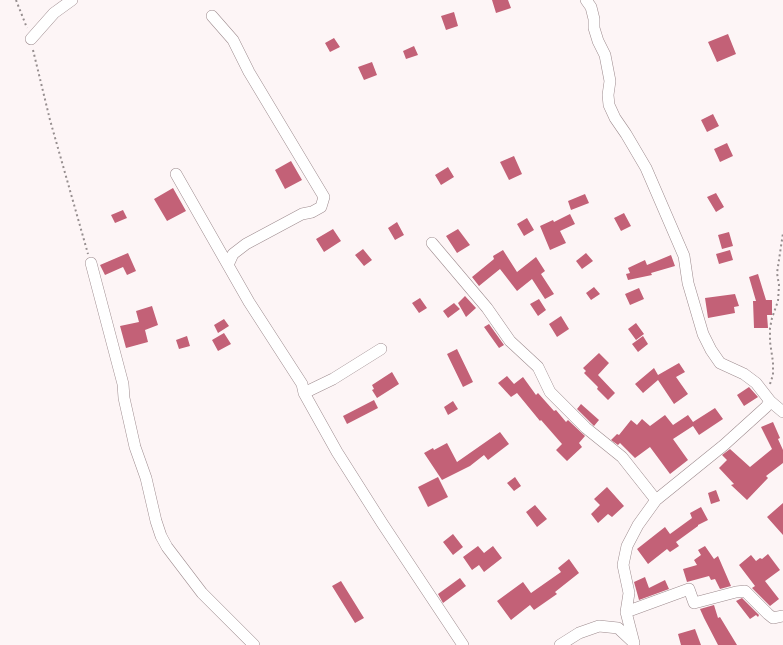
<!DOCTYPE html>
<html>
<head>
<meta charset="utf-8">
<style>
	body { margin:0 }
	canvas { display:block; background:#fdf5f6 }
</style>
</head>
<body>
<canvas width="783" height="645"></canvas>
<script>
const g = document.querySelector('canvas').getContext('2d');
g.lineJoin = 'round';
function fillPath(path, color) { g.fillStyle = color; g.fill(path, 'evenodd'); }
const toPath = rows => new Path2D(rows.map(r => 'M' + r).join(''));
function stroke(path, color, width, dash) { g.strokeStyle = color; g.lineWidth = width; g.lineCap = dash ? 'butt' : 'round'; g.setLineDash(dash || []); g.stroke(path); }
fillPath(toPath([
	[492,0,508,0,511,8,496,13],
	[454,12,458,26,446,30,441,16],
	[728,34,736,54,717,62,708,42],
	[334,38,340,47,330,52,325,43],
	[414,46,418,55,406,59,403,51],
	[372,62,377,75,364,80,358,67],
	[713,114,719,126,707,132,701,120],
	[727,143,733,156,720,162,714,149],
	[514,156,522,174,509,180,500,162],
	[291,161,302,180,285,189,275,170],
	[448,167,454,177,441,185,435,175],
	[173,188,186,211,167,221,154,199],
	[716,193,724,207,716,212,707,197],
	[585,194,589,203,571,210,568,201],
	[123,210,127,218,115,223,111,215],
	[624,213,631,226,621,231,614,218],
	[570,214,575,224,560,231,566,243,550,250,540,226,553,220,554,222],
	[527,218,534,230,524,236,517,224],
	[397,222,404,235,395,240,388,228],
	[333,229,341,241,324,252,316,239],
	[458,229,470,245,457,253,446,236],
	[729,232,733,246,722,249,718,235],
	[363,249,372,260,364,266,355,255],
	[503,250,517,272,536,257,545,271,541,274,554,294,545,299,532,279,517,291,500,269,479,286,472,277,494,259,493,256],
	[730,250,733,260,719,264,716,254],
	[128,253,136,271,127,275,123,267,105,275,100,265],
	[586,253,593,261,582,269,576,261],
	[671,255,675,266,651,273,652,275,628,280,626,274,630,273,628,268,645,260,647,265],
	[758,274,766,300,772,300,772,315,767,315,768,328,754,328,753,301,756,301,749,277],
	[594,287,600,294,591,300,586,293],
	[639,288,644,299,630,305,625,294],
	[735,294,739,306,734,307,735,313,708,318,705,298],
	[465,296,476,308,466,317,458,303],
	[420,298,427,308,419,313,412,303],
	[539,299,546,310,538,316,530,304],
	[454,303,460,309,448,318,443,311],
	[152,306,158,325,145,330,148,342,126,348,120,326,139,322,136,311],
	[561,316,569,329,557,337,549,324],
	[224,319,229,326,218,333,214,325],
	[636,323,644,334,636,340,628,329],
	[489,324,504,345,499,348,484,327],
	[224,333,231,344,218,351,212,340],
	[187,336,190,346,179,349,176,340],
	[643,336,648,344,638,352,632,344],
	[457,349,473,382,463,387,447,354],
	[599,353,609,363,598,375,615,393,608,400,597,389,598,387,584,373,586,371,583,368],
	[679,363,685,372,676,377,688,394,674,404,658,380,643,393,635,384,654,368,658,375],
	[392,372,399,384,377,398,372,390,374,389,372,385],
	[507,376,514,384,523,377,536,395,538,393,554,411,556,410,566,422,568,420,585,436,579,443,582,447,567,461,556,450,562,444,541,420,540,421,517,393,511,397,498,383],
	[749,387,758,397,744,406,737,395],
	[374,400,378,408,347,424,343,416],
	[453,401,458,409,448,415,444,407],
	[581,404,599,420,594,426,577,409],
	[715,408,723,419,699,435,693,426,673,439,688,460,670,474,650,447,635,458,620,443,618,445,611,440,617,434,619,435,631,420,637,425,642,419,650,426,665,415,673,425,688,415,693,422],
	[773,422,780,438,778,439,783,450,783,463,766,476,768,478,747,500,731,485,734,484,719,468,727,460,722,455,730,449,750,467,772,449,761,427],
	[500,432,509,444,488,460,484,455,470,466,442,480,424,453,433,448,434,450,447,443,457,462],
	[438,477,448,497,428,507,418,487],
	[515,477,521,486,514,491,507,483],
	[607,487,624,506,612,517,608,514,598,523,591,514,600,505,594,499],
	[716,490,720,501,711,504,708,493],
	[783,503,783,535,767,517],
	[535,505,547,519,537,527,526,512],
	[701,507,708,520,698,525,698,526,676,542,679,546,670,552,667,549,648,564,637,549,665,527,670,534,692,518,690,513],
	[453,534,463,547,453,555,443,542],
	[478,546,484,553,493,546,502,558,484,572,479,565,472,570,463,557],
	[705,546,714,559,718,556,731,586,720,589,715,579,711,580,709,576,687,582,683,569,697,565,694,560,701,555,698,550],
	[768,554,780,570,765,581,779,599,770,606,752,588,755,586,739,565,751,555,756,561,760,558,762,559],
	[569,559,579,573,555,592,557,594,534,610,530,605,511,620,497,601,523,582,531,593,561,572,558,568],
	[645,577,649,588,665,580,669,589,639,600,634,582],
	[460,578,466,586,443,603,438,594],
	[341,581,364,618,355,623,332,586],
	[742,598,759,615,758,617,756,615,750,619,736,601],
	[714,605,718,618,720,617,737,645,718,645,704,618,700,609],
	[695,629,701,645,681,645,678,634]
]), '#c36177');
const minor = toPath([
	[586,0,591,7,594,19,594,28,598,41,605,55,610,81,608,95,609,105,615,118,626,134,646,168,684,256,688,283,703,334,711,350,720,363,744,374,756,383,770,401,783,412],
	[212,16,233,40,249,72,324,197,321,207,312,212,302,214,246,244,233,254,228,265],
	[31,39,54,13,72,0],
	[176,174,249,302,302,384,304,393,337,452,382,523,463,645],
	[432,243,487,308,510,341,538,367,550,392,586,428,622,457,656,500],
	[91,263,123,384,124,398,135,447,146,478,156,521,161,536,167,547,202,593,254,645],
	[304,393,333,379,381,349],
	[626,612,689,589,694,603,736,592,745,591,768,614,773,618,783,616],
	[634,643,626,612,629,593,623,565,627,546,638,525,656,500,724,445,766,407,770,401],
	[560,645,579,633,599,626,618,628,634,643]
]);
stroke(minor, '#9d8b8e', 12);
stroke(toPath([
	[16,0,27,28],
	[33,50,50,120,88,254],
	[770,384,773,375,773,362,770,342,770,328,772,318,778,301,779,285,777,273,783,233]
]), '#968e8f', 2, [2, 3]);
stroke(minor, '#fff', 11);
</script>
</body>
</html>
